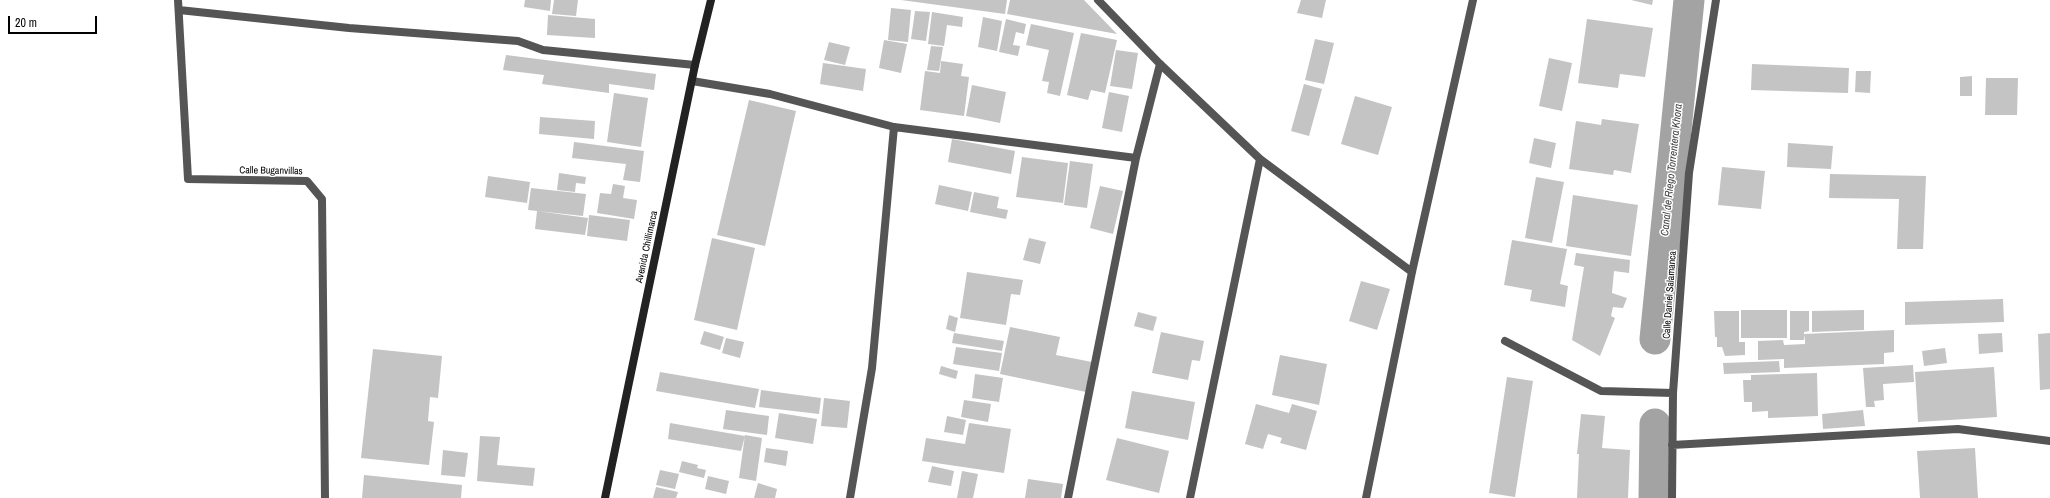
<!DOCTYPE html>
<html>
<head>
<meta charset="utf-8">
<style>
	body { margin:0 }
	#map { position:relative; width:2050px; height:498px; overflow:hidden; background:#fff; font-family:"Archivo Narrow",sans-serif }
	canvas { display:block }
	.scale { position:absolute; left:8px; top:16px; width:89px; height:18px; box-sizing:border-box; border:2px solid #000; border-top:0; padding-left:5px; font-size:12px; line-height:14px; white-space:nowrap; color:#000; -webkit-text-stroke:3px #fff; paint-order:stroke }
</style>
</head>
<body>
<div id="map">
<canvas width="2050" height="498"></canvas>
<div class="scale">20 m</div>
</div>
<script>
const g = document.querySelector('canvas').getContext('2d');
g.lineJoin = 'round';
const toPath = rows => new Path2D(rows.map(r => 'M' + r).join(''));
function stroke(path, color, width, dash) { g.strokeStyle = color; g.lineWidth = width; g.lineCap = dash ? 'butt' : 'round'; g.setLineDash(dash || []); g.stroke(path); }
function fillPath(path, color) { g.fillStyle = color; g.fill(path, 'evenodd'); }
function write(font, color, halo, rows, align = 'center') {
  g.font = font + ' "Archivo Narrow",sans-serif'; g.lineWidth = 3; g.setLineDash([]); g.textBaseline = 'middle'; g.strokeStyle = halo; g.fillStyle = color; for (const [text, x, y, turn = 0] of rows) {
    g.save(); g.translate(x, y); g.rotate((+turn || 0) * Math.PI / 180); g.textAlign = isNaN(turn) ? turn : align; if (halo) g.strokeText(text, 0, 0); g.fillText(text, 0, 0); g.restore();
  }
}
stroke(toPath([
	[1655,339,1689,0],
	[1654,498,1655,424]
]), '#a3a3a3', 31);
fillPath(toPath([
	[525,0,551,0,550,11,524,7],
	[554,0,578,0,576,16,552,14],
	[901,0,1007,0,1005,14],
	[1010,0,1084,0,1117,34,1007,14],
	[1301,0,1326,0,1322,18,1297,13],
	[1631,0,1653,0,1652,5],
	[891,8,911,10,908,42,888,40],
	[915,11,930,12,926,41,911,39],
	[932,12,963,17,962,27,947,25,944,46,928,44],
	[548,15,595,19,595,38,547,35],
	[983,17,1002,21,997,51,978,47],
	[1006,19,1026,24,1024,34,1016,32,1013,45,1020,46,1018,56,999,52],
	[1587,19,1653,28,1645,77,1620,74,1618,88,1578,83],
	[1031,24,1074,33,1060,96,1047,93,1049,82,1042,81,1049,50,1026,45],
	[1081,33,1117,40,1105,93,1091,90,1088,100,1067,95],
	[1315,39,1334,43,1324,84,1305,80],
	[884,40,907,44,901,73,879,68],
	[829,42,850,47,845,65,824,60],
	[931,46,943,47,939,71,927,70],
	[1116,50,1138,53,1132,89,1110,86],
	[506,55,656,74,654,90,609,84,609,93,542,84,544,75,503,70],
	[1549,58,1572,63,1562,111,1539,106],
	[941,61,963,64,961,76,969,77,964,116,920,110,925,71,940,73],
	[823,63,866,69,863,91,820,84],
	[1752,64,1849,68,1848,93,1751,90],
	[1856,71,1871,71,1870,93,1855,92],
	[1972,76,1972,96,1960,96,1960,77],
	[1986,78,2018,78,2017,115,1985,115],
	[1304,84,1322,89,1309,136,1291,131],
	[972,85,1006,92,1000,123,966,116],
	[1109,92,1129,96,1122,132,1102,128],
	[614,93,648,98,641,147,607,142],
	[1355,96,1392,107,1378,155,1341,144],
	[749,100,796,111,765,246,717,235],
	[540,117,595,121,594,139,539,134],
	[1602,119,1639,124,1631,173,1614,170,1613,175,1569,169,1576,121,1601,125],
	[1534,138,1556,143,1551,168,1529,163],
	[952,139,1015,151,1011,174,948,162],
	[574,142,644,151,640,182,623,180,626,164,572,158],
	[1788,143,1833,146,1831,169,1787,167],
	[1022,157,1068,163,1063,203,1016,197],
	[1070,161,1093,164,1087,208,1064,205],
	[1722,167,1765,171,1761,209,1718,205],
	[559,173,586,177,585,184,576,183,575,192,557,190],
	[1830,174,1926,176,1923,249,1897,249,1899,199,1829,198],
	[488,176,530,182,527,203,485,197],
	[1536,177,1564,182,1552,243,1525,238],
	[613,184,625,186,623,198,637,200,634,219,597,213,600,193,611,194],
	[939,185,972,192,968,211,935,204],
	[1100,186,1123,191,1113,234,1090,228],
	[531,188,586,194,583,216,528,210],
	[974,192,999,197,997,208,1008,210,1006,219,970,212],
	[1573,195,1638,205,1631,256,1566,246],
	[537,211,588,218,585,235,535,229],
	[589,215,630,220,627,241,587,236],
	[712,238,755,248,737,330,694,320],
	[1029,238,1046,242,1040,264,1023,260],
	[1512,240,1567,249,1560,284,1568,286,1565,307,1530,301,1532,290,1504,285],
	[1576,253,1630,260,1629,273,1614,271,1612,293,1627,298,1623,308,1613,307,1611,316,1615,318,1600,356,1572,340,1584,267,1574,265],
	[967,272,1023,280,1020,295,1011,294,1006,325,960,318],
	[1361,281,1390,289,1377,330,1349,321],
	[2003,299,2004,322,1905,325,1905,302],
	[1741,310,1787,310,1787,338,1741,338],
	[1864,310,1864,330,1812,332,1812,311],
	[1714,311,1739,311,1739,342,1745,342,1745,355,1725,356,1722,347,1717,347,1717,337,1715,337],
	[1790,311,1809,311,1809,331,1804,332,1804,334,1894,330,1894,352,1884,353,1884,364,1784,368,1784,359,1758,360,1758,341,1783,340,1784,345,1805,344,1805,335,1804,340,1790,340],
	[1138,312,1157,317,1153,331,1134,326],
	[949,315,958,318,955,332,946,329],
	[1010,327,1060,337,1056,355,1092,362,1086,392,1000,374],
	[704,331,724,337,720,350,700,344],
	[1161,332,1204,341,1200,361,1192,360,1188,380,1152,373],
	[954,333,1004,341,1002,351,952,343],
	[2002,333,2003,352,1979,354,1978,334],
	[2050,333,2050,389,2040,390,2038,334],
	[726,338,744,342,740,358,722,353],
	[956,347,1002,353,999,371,953,364],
	[1945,348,1947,363,1924,366,1922,351],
	[373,349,442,356,438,398,430,397,428,421,434,422,429,465,361,458],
	[1280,355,1327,364,1319,405,1272,395],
	[1779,361,1780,372,1724,374,1723,363],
	[1913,365,1914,382,1883,384,1884,400,1874,401,1875,407,1866,407,1863,368],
	[941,366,958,371,956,379,939,374],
	[1994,367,1997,417,1918,422,1915,372],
	[660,372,759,389,755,408,656,391],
	[1817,373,1818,416,1768,418,1768,411,1752,412,1752,402,1744,402,1743,380,1751,380,1751,375],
	[975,374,1003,378,999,402,972,398],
	[1507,377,1533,381,1515,497,1489,493],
	[761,390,821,398,819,414,759,407],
	[1132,391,1195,402,1188,440,1125,428],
	[824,398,850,401,847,428,821,426],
	[964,400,991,404,988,422,961,417],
	[1256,404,1289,413,1292,404,1317,411,1306,450,1280,443,1282,438,1268,434,1263,449,1245,444],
	[726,410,769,416,767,435,723,429],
	[1863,410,1865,426,1823,429,1822,414],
	[779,413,817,419,813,444,775,438],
	[1581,414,1605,416,1602,448,1630,450,1628,498,1577,498,1579,454,1577,454],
	[947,416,966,420,963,435,944,432],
	[670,423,745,436,741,451,668,439],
	[969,423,1011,429,1004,473,922,461,926,438,965,444],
	[745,435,762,438,756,481,739,478],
	[480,436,500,437,497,465,535,468,533,486,477,481],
	[1117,438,1169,451,1159,493,1106,480],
	[766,448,788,451,786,466,764,462],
	[1975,448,1978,498,1920,498,1917,451],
	[443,450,468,453,465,477,441,475],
	[682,461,698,465,697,468,706,470,704,478,679,472],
	[932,466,954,471,951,486,928,482],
	[660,470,679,474,675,489,656,485],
	[962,471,978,474,973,498,957,498],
	[364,475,462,485,461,498,362,498],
	[708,476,729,481,726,494,705,489],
	[1028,479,1063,484,1061,498,1025,498],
	[758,483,777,489,775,498,754,498],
	[656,487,678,492,676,498,653,498]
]), '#c4c4c4');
stroke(toPath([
	[178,0,188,179,307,181,322,199,325,498],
	[179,10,349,28,518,41,543,50,695,65]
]), '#555', 8);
stroke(toPath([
	[1098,0,1160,64,1260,159,1412,272],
	[692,81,770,94,894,127,1136,158],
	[1505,341,1601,391,1673,393],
	[1672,445,1958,429,2050,441],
	[850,498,872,368,894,127],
	[1068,498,1136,158,1160,64],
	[1190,498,1260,159],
	[1366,498,1412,272,1473,0],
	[1672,498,1673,393,1689,173,1716,0]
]), '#555', 8);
stroke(toPath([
	[605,498,695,65,711,0]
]), '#222', 8);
write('10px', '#000', '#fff', [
	["Calle Buganvillas",271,171,1],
	["Avenida Chillimarca",647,247,-78],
	["Calle Daniel Salamanca",1670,295,-86]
]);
write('italic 11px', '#444', '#fff', [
	["Canal de Riego Torrentera Khora",1672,170,-84]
]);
</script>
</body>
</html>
